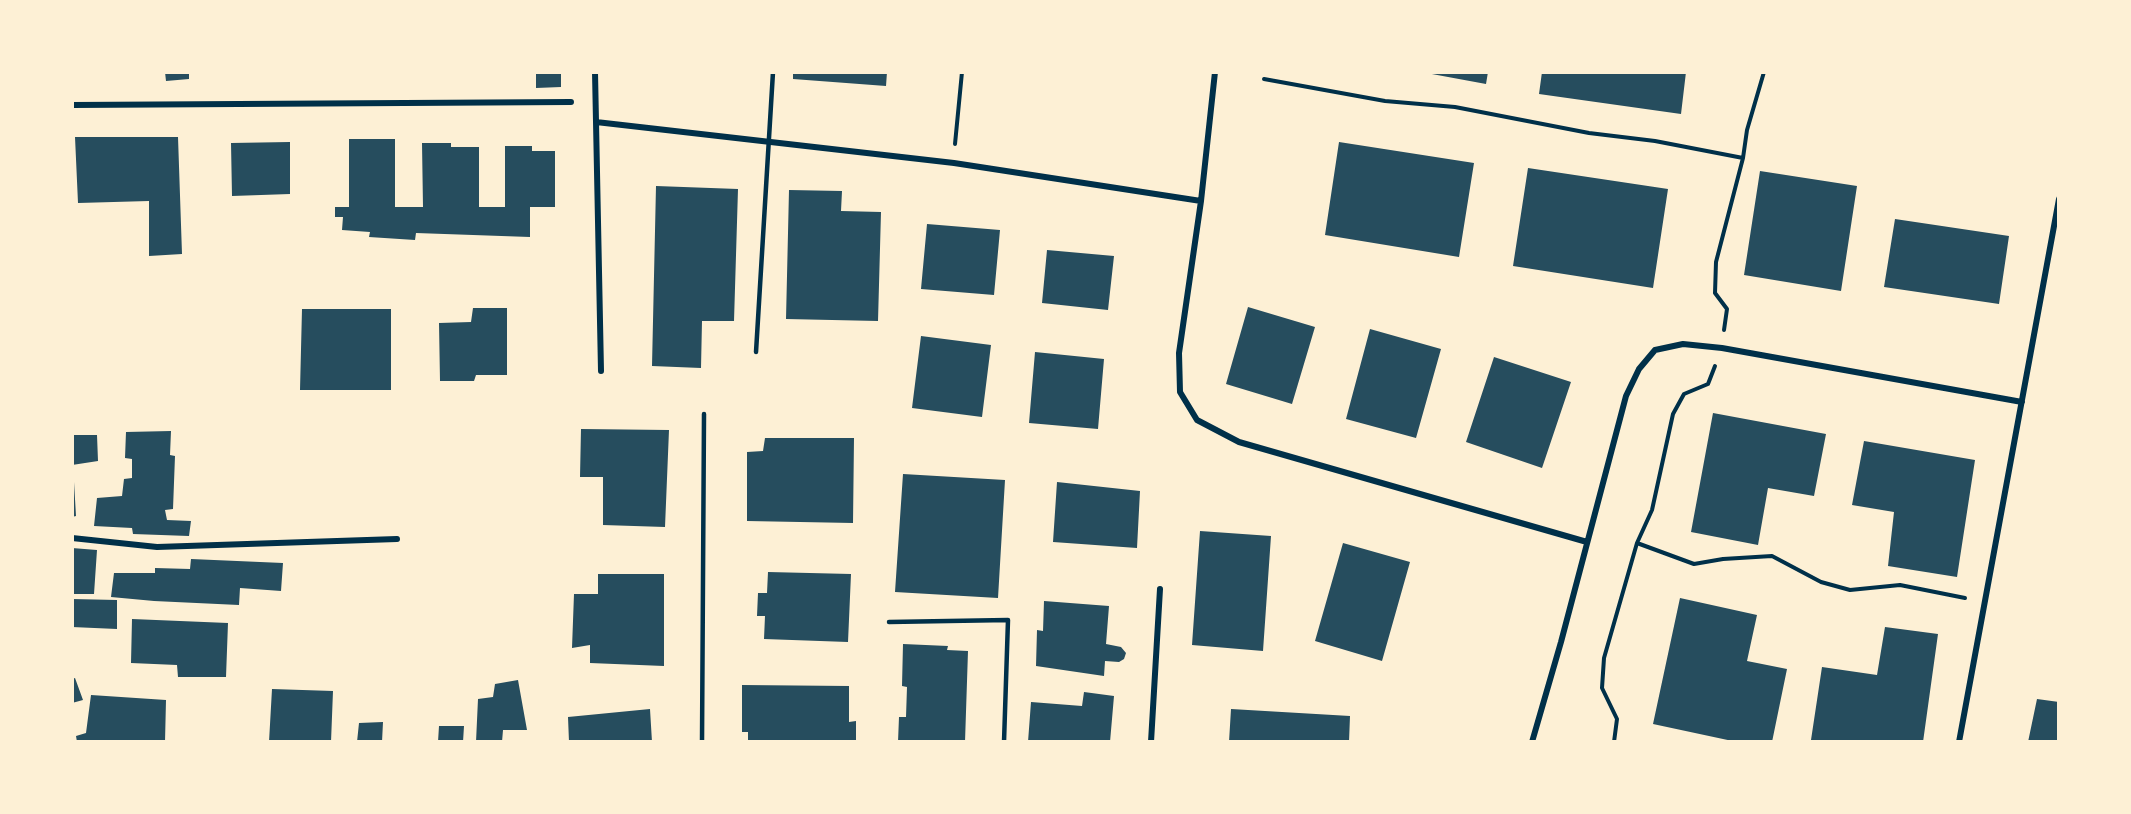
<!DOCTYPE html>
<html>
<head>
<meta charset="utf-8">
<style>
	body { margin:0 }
	#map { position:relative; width:2131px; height:814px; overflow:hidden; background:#fdf0d5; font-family:Lato,sans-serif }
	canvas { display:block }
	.frame { position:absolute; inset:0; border:74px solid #fdf0d5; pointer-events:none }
</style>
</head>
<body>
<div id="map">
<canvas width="2131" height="814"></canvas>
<div class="frame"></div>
</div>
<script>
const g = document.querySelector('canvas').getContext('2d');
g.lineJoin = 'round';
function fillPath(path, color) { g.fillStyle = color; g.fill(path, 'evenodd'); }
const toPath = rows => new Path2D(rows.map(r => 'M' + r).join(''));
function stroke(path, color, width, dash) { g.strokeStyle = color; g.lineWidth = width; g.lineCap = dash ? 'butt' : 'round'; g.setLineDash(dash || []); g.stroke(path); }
fillPath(toPath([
	[165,72,189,72,189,79,166,81],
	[536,72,561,72,561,87,536,88],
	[793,72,887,72,886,86,793,79],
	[1421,72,1488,72,1486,84],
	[1542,72,1686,72,1681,114,1539,94],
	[75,137,178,137,182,254,149,256,149,201,78,203],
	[349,139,395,139,395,207,423,207,422,143,451,143,451,147,479,147,479,207,505,207,505,146,532,146,532,151,555,151,555,207,530,207,530,237,416,233,415,240,369,237,370,232,342,230,343,217,335,217,335,207,349,207],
	[290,142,290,194,232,196,231,143],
	[1339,142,1474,163,1459,257,1325,235],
	[1528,168,1668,189,1653,288,1513,266],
	[1760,171,1857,186,1841,291,1744,275],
	[656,186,738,189,734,321,702,321,701,368,652,366],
	[789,190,842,191,841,211,881,212,878,321,786,319],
	[1895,219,2009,236,1999,304,1884,287],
	[927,224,1000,230,994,295,921,289],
	[1047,250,1114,256,1108,310,1042,303],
	[1248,307,1315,327,1292,404,1226,384],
	[473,308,507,308,507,375,476,375,474,381,440,381,439,323,471,322],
	[302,309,391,309,391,390,300,390],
	[1370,329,1441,349,1416,438,1346,419],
	[921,336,991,345,982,417,912,408],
	[1035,352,1104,359,1098,429,1029,423],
	[1494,357,1571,382,1542,468,1466,442],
	[1713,413,1826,434,1814,496,1768,488,1758,545,1691,532],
	[581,429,669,430,665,527,603,525,603,477,580,477],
	[171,431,170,455,175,456,173,509,165,510,167,520,191,521,189,536,133,534,132,528,94,526,97,498,122,496,124,479,132,478,132,459,125,458,126,432],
	[72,435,97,435,98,461,72,465],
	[765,438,854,438,853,523,747,521,747,452,763,451],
	[1864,441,1975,460,1957,577,1888,566,1894,512,1852,505],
	[903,474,1005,480,998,598,895,592],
	[72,482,74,482,76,516,72,517],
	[1057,482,1140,491,1137,548,1053,542],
	[1200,531,1271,536,1263,651,1192,645],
	[1343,543,1410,562,1382,661,1315,641],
	[72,548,97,550,94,594,72,594],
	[191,559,283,563,281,591,240,588,239,605,154,601,111,597,114,573,155,573,155,568,190,569],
	[768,572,851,574,848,642,764,639,765,616,757,616,758,593,767,593],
	[598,574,664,574,664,666,590,663,590,645,572,648,574,594,598,594],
	[1680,598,1757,615,1747,661,1787,669,1772,742,1737,742,1653,724],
	[72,599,117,600,117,629,72,627],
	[1044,601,1109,606,1106,644,1121,647,1126,653,1124,659,1119,662,1105,661,1104,676,1036,666,1037,630,1043,631],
	[132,619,228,623,226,677,178,677,177,665,131,663],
	[1885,627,1938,634,1923,742,1826,742,1811,740,1822,667,1877,675],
	[903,644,948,646,947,650,968,651,965,742,898,742,899,717,906,717,907,687,902,686],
	[75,678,83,700,72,703,72,679],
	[518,680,527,730,503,730,502,742,476,742,478,699,493,697,495,684],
	[742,685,849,686,849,722,856,721,856,742,748,742,748,732,742,732],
	[272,689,333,691,331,742,269,742],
	[1084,692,1114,696,1110,742,1028,742,1031,702,1082,706],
	[91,695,166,700,165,742,77,742,76,736,86,733],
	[2037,699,2059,702,2059,742,2028,742],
	[650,709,652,742,569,742,568,717],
	[1231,709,1350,716,1349,742,1229,742],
	[383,722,382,742,357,742,359,723],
	[439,726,464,726,463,742,438,742]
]), '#264d5e');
stroke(toPath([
	[1264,79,1385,101,1455,107,1589,133,1655,141,1743,158],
	[955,144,962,72],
	[1724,330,1727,309,1715,293,1716,262,1743,158,1747,130,1764,72],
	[1637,543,1694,564,1723,559,1772,556,1821,582,1850,590,1900,585,1965,598],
	[1614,742,1617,719,1602,688,1604,658,1637,543,1652,510,1673,414,1684,394,1708,384,1715,366]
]), '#003049', 4);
stroke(toPath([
	[756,352,773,72],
	[889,622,1008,620,1004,742],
	[702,742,704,414]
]), '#003049', 4.5);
stroke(toPath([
	[595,72,601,371],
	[1215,72,1201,201,1179,353,1180,392,1197,420,1239,442,1587,542],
	[72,105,571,102],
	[596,122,954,163,1201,201],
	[72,538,157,547,397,539],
	[1151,742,1160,589],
	[1532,742,1561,642,1626,396,1639,369,1655,350,1683,344,1722,348,2022,402],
	[1959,742,2059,199]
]), '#003049', 6);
</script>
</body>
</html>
